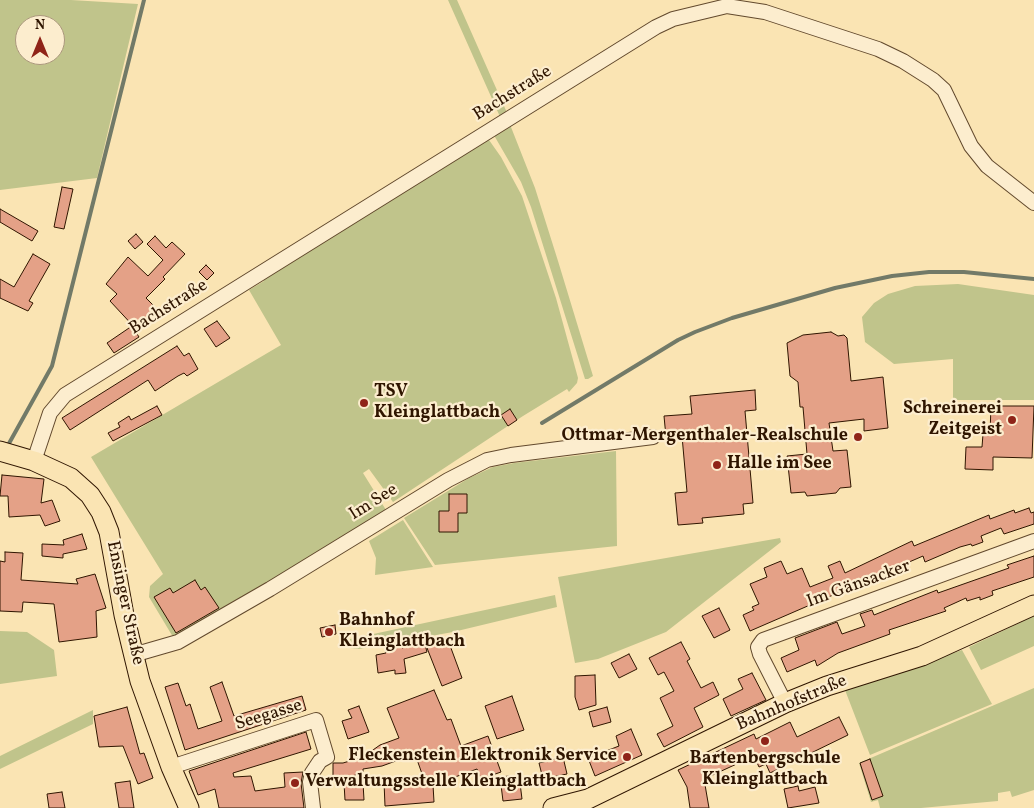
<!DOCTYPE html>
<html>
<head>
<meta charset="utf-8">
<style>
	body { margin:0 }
	#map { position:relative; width:1034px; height:808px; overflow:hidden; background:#fae4b3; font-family:Vollkorn,serif }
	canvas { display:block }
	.north { position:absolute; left:15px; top:15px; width:50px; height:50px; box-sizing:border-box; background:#fcedce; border:1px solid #aa977c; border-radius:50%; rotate:0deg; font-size:14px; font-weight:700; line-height:20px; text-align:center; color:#2f1500 }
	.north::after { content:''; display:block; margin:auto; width:18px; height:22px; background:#8f2418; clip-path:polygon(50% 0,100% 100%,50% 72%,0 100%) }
</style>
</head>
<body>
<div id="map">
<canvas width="1034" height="808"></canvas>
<div class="north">N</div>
</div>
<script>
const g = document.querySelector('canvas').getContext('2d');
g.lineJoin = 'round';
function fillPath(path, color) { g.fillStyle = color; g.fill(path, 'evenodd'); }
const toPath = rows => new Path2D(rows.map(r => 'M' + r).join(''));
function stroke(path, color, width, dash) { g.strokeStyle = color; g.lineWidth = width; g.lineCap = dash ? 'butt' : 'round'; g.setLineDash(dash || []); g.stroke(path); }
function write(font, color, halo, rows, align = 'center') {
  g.font = font + ' Vollkorn,serif'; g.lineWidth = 4.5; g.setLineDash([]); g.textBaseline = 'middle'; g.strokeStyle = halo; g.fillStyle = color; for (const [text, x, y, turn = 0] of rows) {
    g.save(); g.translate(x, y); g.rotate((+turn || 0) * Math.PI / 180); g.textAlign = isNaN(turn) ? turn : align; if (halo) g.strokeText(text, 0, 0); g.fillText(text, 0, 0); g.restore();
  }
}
fillPath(toPath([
	[0,0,71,0,138,4,97,178,0,190],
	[25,25,55,25,55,55,25,55],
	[448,0,457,0,508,115,501,119],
	[509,122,535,188,558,261,593,376,588,379,585,379,531,207,521,182,495,137,495,133],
	[484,138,489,140,501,157,522,196,556,298,578,378,577,383,569,392,567,389,523,416,393,502,369,469,363,473,386,510,227,607,173,637,149,597,150,586,163,574,91,457,281,345,249,290,264,281,263,275],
	[958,284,1034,295,1034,400,953,400,953,359,894,364,865,342,862,317,874,303,888,294,915,286],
	[616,451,617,546,435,565,404,518,469,478,493,467,514,463],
	[403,520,433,567,375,575,376,558,369,541],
	[780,538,781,542,666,632,598,659,575,663,558,577],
	[555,595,557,607,453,632,359,649,350,648,350,639],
	[1034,616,1034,646,981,670,969,647],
	[0,631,27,632,54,650,57,676,0,684],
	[962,650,992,704,870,755,845,690],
	[1034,688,1034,790,1012,797,1010,791,998,793,998,801,921,808,880,808,878,800,871,802,859,763],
	[93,710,93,724,0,769,0,756]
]), '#c0c48b');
stroke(toPath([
	[542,423,678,340,695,332,732,318,835,288,892,276,929,272,964,272,1034,279],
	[7,447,52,366,144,0]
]), '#727a68', 4);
const building = toPath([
	[62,187,73,189,64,229,54,227,62,187],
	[0,209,38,231,32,241,0,222,0,209],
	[136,234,143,242,135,249,128,241,136,234],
	[155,236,166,248,172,242,185,254,163,277,165,279,146,298,156,308,136,329,110,301,117,294,106,284,128,257,148,276,163,260,147,244,155,236],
	[33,254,50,264,29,301,33,303,28,311,0,298,0,279,14,287,33,254],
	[206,265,214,273,207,280,199,272,206,265],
	[217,321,230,338,216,347,204,329,217,321],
	[132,326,139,337,114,353,107,343,132,326],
	[831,332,838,336,844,335,847,338,851,381,883,377,888,428,864,431,864,419,829,423,833,451,847,450,851,487,840,488,836,493,807,496,805,492,791,493,787,456,807,454,803,407,800,407,798,382,790,376,787,343,803,335,831,332],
	[177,346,184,356,189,353,198,369,187,376,184,373,178,376,155,391,148,380,70,430,62,418,177,346],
	[755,390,756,410,745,411,753,503,743,504,744,514,702,518,703,523,678,525,675,493,687,492,682,436,666,437,664,416,692,414,690,396,755,390],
	[157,406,162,415,113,441,108,433,120,427,118,423,129,416,131,420,157,406],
	[991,406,1034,406,1032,458,993,457,993,470,965,469,966,447,982,447,983,434,990,434,991,406],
	[510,409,517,420,508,426,501,415,510,409],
	[2,475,44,479,41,503,52,500,60,521,45,526,40,515,9,517,8,496,0,496,2,475],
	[449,494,467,494,467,513,458,513,458,532,439,532,439,511,449,511,449,494],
	[1029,508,1031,513,1034,512,1034,524,1004,534,1001,528,981,536,983,542,972,546,971,544,960,547,925,562,923,556,750,631,743,615,754,610,752,607,759,604,750,584,767,577,764,568,781,561,787,574,802,568,810,587,833,578,828,566,840,561,845,573,912,541,914,546,989,515,990,519,1014,510,1015,513,1029,508],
	[82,534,87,549,63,554,63,558,42,556,42,544,64,545,63,540,82,534],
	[5,552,23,553,21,580,78,584,76,579,95,574,106,608,96,611,97,637,59,642,54,604,23,602,22,612,0,611,0,561,5,562,5,552],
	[1034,556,1034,577,992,591,993,595,980,600,980,597,967,601,966,598,944,608,946,611,889,630,890,634,838,653,817,666,815,660,787,672,781,658,799,650,795,638,837,622,842,634,865,626,860,614,872,610,874,615,937,590,938,593,1009,568,1007,565,1034,556],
	[195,580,201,590,205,587,219,608,176,633,154,597,170,588,173,593,195,580],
	[719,608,730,630,714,638,702,616,719,608],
	[335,625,336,634,322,637,320,628,335,625],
	[448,640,462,678,442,686,427,648,448,640],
	[424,641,427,652,404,659,406,673,395,674,395,670,378,673,376,655,386,653,385,647,402,644,402,648,424,641],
	[681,642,690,659,687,661,701,688,713,682,719,695,694,708,703,727,664,747,657,734,673,726,660,698,674,691,664,672,658,675,649,658,681,642],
	[629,654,637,669,619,678,611,663,629,654],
	[752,673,766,700,731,716,723,699,743,689,738,679,752,673],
	[595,675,596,705,579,710,575,697,575,676,595,675],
	[222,682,234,716,302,696,306,710,185,750,165,687,178,683,186,706,190,704,198,729,222,721,210,687,222,682],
	[434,690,447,720,451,719,461,746,488,736,501,772,481,779,477,769,433,785,434,802,385,806,384,782,400,782,400,787,426,785,415,754,382,766,363,769,363,772,340,781,333,781,333,763,343,763,363,757,380,745,399,738,387,708,434,690],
	[512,696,524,730,497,739,485,706,512,696],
	[359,706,369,732,348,739,342,721,352,718,348,710,359,706],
	[127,707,140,754,144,753,153,778,138,784,123,746,99,747,94,716,127,707],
	[607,707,611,722,593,727,589,712,607,707],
	[839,717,848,735,770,773,766,764,759,767,754,756,704,779,709,808,690,808,687,787,678,770,754,734,756,739,790,722,797,737,839,717],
	[631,729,642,755,595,776,588,758,619,746,616,736,631,729],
	[306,732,311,749,233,773,234,777,251,776,255,791,285,787,284,773,303,772,301,783,304,808,219,808,215,789,198,795,189,771,306,732],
	[563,757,567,774,543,779,539,763,563,757],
	[870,759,883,796,872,800,860,763,870,759],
	[519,775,522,799,503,801,500,777,519,775],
	[130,781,134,808,119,808,115,783,130,781],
	[344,783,363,783,364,800,345,800,344,783],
	[798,786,799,791,815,787,819,803,788,808,784,789,798,786],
	[62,792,65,808,49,808,47,794,62,792]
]);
fillPath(building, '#e4a187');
stroke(building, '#2f1500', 1);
const minor = toPath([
	[34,461,50,413,65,395,656,27,673,19,727,6,765,12,878,49,903,61,933,80,944,90,971,146,987,166,1034,203],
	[133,655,178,642,270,589,448,480,487,460,511,455,653,437],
	[785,703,760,654,758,647,763,640,1034,541],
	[171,767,316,720,327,757,320,761,312,773,310,782,313,808]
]);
const major = toPath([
	[0,451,34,461,71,478,90,495,101,512,109,532,124,615,140,681,171,767,189,808],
	[553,808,588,799,785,703,827,686,922,656,1034,605]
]);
stroke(minor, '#62492d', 16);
stroke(major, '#2f1500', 21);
stroke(minor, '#fcedce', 14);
stroke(major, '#fae4b3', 19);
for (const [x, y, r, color] of [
	[364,403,5,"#8f2418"],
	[1012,420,5,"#8f2418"],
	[858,437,5,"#8f2418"],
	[717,465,5,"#8f2418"],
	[329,632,5,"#8f2418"],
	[765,741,5,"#8f2418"],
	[627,757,5,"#8f2418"],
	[295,783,5,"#8f2418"]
]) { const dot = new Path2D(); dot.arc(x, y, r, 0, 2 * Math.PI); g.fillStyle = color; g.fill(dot); stroke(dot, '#fcedce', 2); }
write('18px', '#2f1500', '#fcedce', [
	["Bachstraße",513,94,-32],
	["Bachstraße",169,308,-32],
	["Im See",374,503,-32],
	["Im Gänsacker",859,585,-20],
	["Ensinger Straße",124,603,78],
	["Bahnhofstraße",792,704,-23],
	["Seegasse",269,716,-17]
]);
write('bold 18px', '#2f1500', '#fcedce', [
	["TSV",374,393],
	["Kleinglattbach",374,414],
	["Schreinerei",1002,410,"right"],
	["Zeitgeist",1002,431,"right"],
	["Ottmar-Mergenthaler-Realschule",848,437,"right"],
	["Halle im See",727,465],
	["Bahnhof",339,622],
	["Kleinglattbach",339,643],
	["Fleckenstein Elektronik Service",617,757,"right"],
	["Bartenbergschule",765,760,"center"],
	["Kleinglattbach",765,781,"center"],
	["Verwaltungsstelle Kleinglattbach",305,783]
], 'left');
</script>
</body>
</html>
